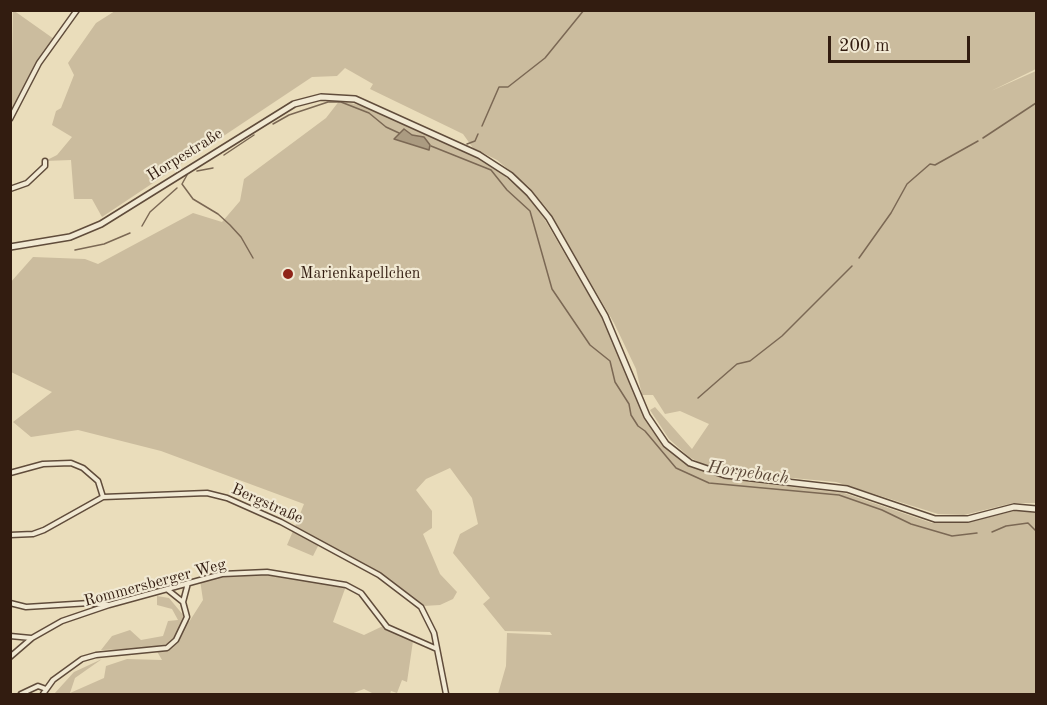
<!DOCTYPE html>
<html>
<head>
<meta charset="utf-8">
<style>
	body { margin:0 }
	#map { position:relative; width:1047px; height:705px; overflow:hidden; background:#eaddbb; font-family:"Old Standard TT",serif }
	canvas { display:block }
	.frame { position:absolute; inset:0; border:12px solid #321c10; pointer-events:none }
	.scale { position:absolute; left:828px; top:36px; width:142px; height:27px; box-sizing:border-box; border:3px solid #321c10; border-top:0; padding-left:8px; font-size:18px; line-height:21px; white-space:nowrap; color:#321c10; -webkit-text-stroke:4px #f1e9d3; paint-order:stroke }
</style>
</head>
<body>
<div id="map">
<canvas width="1047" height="705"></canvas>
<div class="frame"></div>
<div class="scale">200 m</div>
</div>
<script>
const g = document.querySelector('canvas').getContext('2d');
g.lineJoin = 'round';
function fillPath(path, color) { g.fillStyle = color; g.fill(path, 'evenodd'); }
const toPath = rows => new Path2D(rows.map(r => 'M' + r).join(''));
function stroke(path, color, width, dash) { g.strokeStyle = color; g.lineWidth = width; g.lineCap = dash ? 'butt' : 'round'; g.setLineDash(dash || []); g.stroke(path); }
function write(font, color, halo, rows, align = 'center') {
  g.font = font + ' "Old Standard TT",serif'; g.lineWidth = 4.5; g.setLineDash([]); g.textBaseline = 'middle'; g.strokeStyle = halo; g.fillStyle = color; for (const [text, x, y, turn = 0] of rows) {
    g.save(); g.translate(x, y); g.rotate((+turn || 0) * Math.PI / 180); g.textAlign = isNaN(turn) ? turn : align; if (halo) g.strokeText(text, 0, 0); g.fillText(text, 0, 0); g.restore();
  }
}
fillPath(toPath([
	[13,10,54,39,38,61,11,114],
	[115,11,1036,11,1036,69,991,91,1036,71,1036,503,1013,503,964,515,938,514,836,482,737,473,708,467,689,457,669,439,650,410,655,407,692,449,709,424,680,411,665,414,653,395,642,395,636,369,614,323,549,211,529,187,497,160,473,148,463,134,370,89,373,84,345,68,337,76,312,77,102,217,92,199,74,199,71,160,45,161,57,155,72,137,52,125,56,111,61,108,74,75,68,63,96,23],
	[340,100,369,108,471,153,499,171,527,196,545,220,602,318,651,429,666,448,690,466,731,480,844,493,932,523,963,523,1019,510,1036,513,1036,694,498,694,506,666,507,633,552,635,550,632,505,631,483,604,490,598,453,553,460,534,478,524,472,498,450,468,426,479,416,490,432,511,432,528,423,534,440,574,457,592,453,599,440,605,423,606,380,574,294,529,304,504,161,451,78,430,31,437,13,422,52,392,11,372,10,283,33,257,85,259,98,264,193,213,222,222,240,201,244,179,326,118],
	[293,531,319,544,313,556,287,545],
	[223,575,266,575,346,586,333,622,364,635,383,626,413,641,407,682,402,680,397,693,391,691,390,694,374,694,364,689,351,694,54,694,74,672,102,659,75,678,70,693,104,678,106,666,127,659,162,660,155,648,101,650,112,636,130,630,141,640,163,636,168,621,178,620,172,609,157,605,157,596,169,598,189,622,203,600,200,580]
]), '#cbbc9e');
const water = toPath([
	[404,129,412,135,424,137,430,145,429,150,394,139,404,129]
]);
fillPath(water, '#ab9b81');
stroke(water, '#7b6854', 1.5);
stroke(toPath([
	[273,124,289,115,328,102,341,102,369,113,386,127,399,133],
	[482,126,499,87,508,87,545,58,584,10],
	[983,138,1036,103],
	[467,144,475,141,478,134],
	[431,146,491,170,507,190,530,211,552,289,590,345,610,361,615,382,629,404,631,415,638,426,645,431,676,468,709,483,839,495,882,510,911,524,952,536,977,533],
	[224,155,254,135],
	[197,171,213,168],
	[187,175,182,184,193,199,218,214,230,225,241,237,253,258],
	[142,226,150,212,177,188],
	[75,250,104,244,130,233],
	[859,258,891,213,907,184,930,164,935,165,978,141],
	[698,398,737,364,750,361,782,336,852,266],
	[992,532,1006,526,1028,523,1036,531]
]), '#7b6854', 1.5);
const minor = toPath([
	[10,119,39,63,77,10],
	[10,189,27,183,45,166,45,161],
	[10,473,43,464,71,463,83,468,98,481,103,497],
	[10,535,33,534,44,530,103,497,207,493,227,498,281,522,379,575,421,607,434,633,446,694],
	[168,590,183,602],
	[10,603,26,607,90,603,108,605],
	[10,636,31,638],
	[10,657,32,638,62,621,109,605,222,574,267,572,346,585,361,593,387,627,437,649],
	[21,694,38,686,46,689],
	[43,694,53,680,82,659,96,655,167,648,176,640,187,617,183,602,188,583]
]);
const tertiary = toPath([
	[10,247,70,237,101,224,294,104,321,97,355,99,479,155,510,175,529,193,549,218,605,316,647,416,666,444,690,463,725,475,847,489,935,519,968,519,1014,507,1036,509]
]);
stroke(minor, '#604c3b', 7);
stroke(tertiary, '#604c3b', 8);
stroke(minor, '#f1e9d3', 4);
stroke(tertiary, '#f1e9d3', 5);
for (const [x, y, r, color] of [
	[288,274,6,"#8f2418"]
]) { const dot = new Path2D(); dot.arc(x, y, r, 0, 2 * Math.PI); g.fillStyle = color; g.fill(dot); stroke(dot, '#f1e9d3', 2); }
write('16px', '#321c10', '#f1e9d3', [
	["Horpestraße",185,155,-32],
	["Bergstraße",267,504,24],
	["Rommersberger Weg",155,583,-15]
]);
write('16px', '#321c10', '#f1e9d3', [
	["Marienkapellchen",300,274]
], 'left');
write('italic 18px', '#5c4838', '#f1e9d3', [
	["Horpebach",748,473,8]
]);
</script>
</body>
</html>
